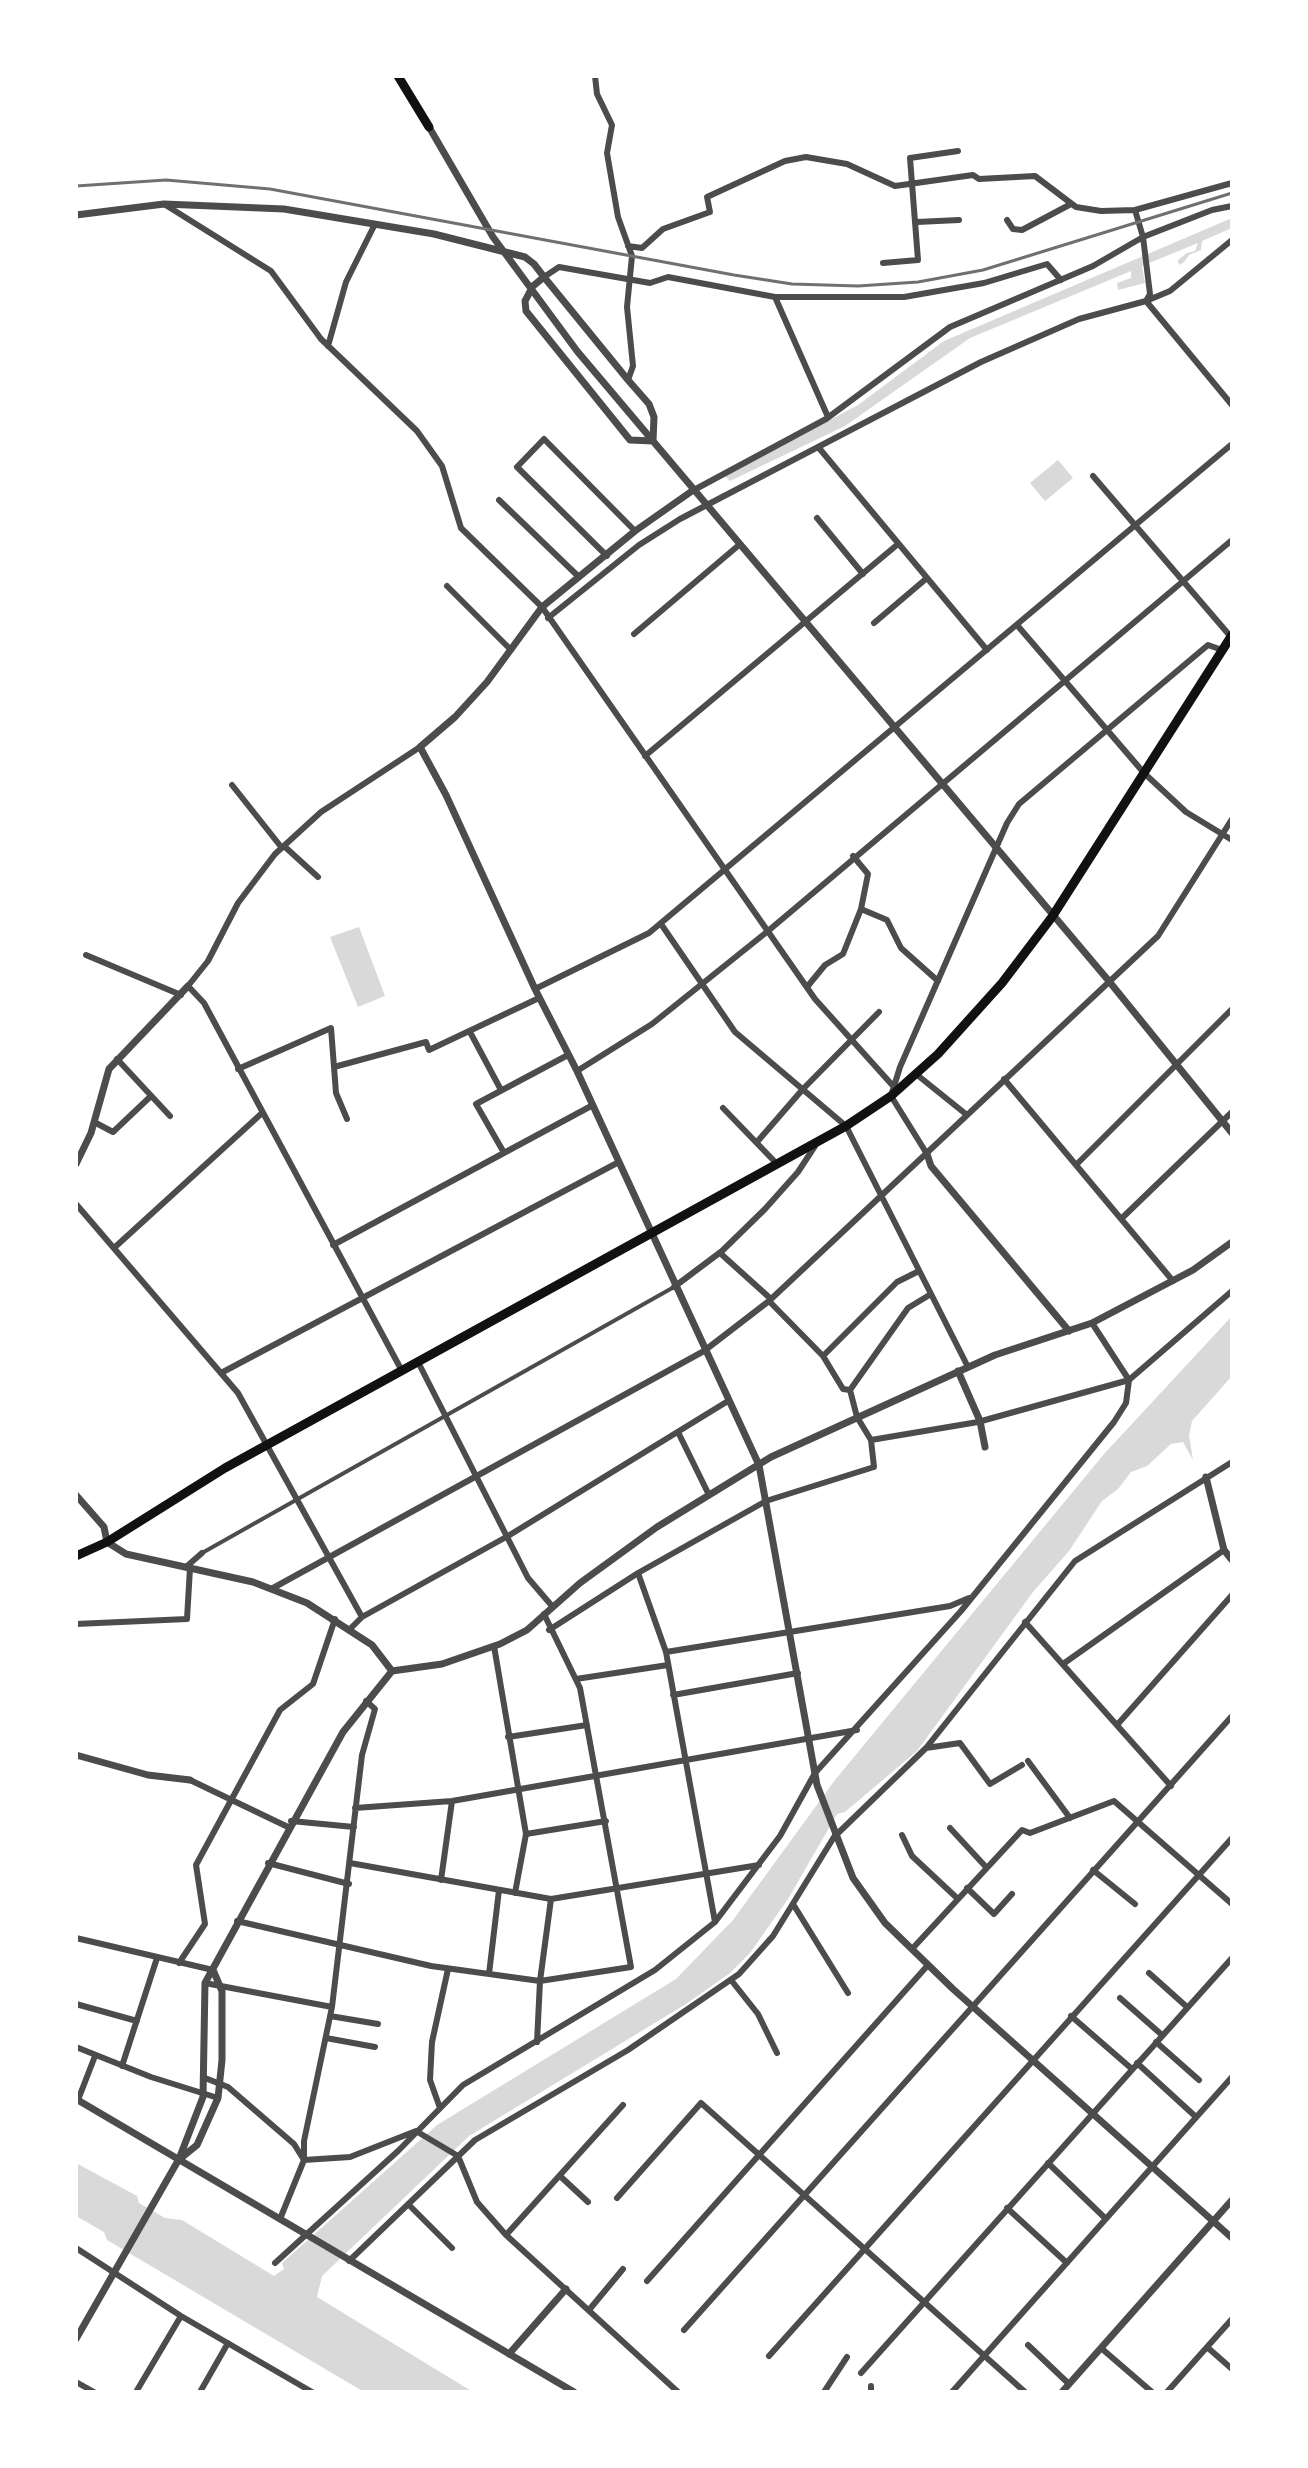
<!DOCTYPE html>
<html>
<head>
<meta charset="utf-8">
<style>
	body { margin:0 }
	#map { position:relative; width:1308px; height:2468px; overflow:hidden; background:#fff; font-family:"Archivo Narrow",sans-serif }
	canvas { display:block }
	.frame { position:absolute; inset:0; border:78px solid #fff; pointer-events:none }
</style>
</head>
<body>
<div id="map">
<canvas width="1308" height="2468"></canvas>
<div class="frame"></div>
</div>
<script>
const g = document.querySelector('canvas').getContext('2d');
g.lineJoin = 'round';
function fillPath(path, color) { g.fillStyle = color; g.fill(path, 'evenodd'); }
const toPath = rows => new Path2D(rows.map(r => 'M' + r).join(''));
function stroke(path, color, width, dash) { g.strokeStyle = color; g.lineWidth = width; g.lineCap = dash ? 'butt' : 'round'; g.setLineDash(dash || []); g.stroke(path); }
fillPath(toPath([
	[1232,218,1232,228,1202,241,1201,250,1189,255,1184,262,1179,265,1178,260,1187,253,1195,251,1198,243,1142,266,1145,283,1118,290,1117,283,1131,278,1131,271,970,338,845,426,730,481,725,476,858,405,944,341],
	[1058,460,1073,478,1045,501,1030,483],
	[359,927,385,996,358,1007,330,937],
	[1232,1316,1232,1376,1192,1421,1189,1435,1193,1460,1183,1442,1171,1444,1147,1466,1131,1472,1118,1489,1102,1501,1069,1551,1033,1592,917,1751,845,1812,837,1814,788,1899,750,1953,730,1973,686,2004,469,2136,322,2276,317,2297,473,2392,364,2392,107,2240,104,2232,76,2216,76,2163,137,2196,139,2203,165,2218,182,2220,274,2276,284,2269,282,2263,437,2125,676,1979,733,1920,835,1780,1104,1454]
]), '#d9d9d9');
stroke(toPath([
	[202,1553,674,1287]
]), '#4c4c4c', 4);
stroke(toPath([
	[595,76,597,94,612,125,607,153,618,217,632,256,627,307,633,366,628,380],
	[164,204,271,271,321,339,417,431,442,466,461,528,542,607,815,999,894,1087],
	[1135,210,1232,183],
	[1007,220,1013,229,1022,230,1071,204],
	[917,222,959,220],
	[628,246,642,248,663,229,710,212,707,197,785,161,806,157,847,164,895,186,973,175,979,179,1035,176,1076,207,1101,211,1135,210,1143,237,1150,294,1146,301],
	[883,263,918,260,910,158,958,151],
	[544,277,559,267,650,283,668,277,775,297,828,417],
	[775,297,904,297,984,283,1047,264,1061,280],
	[1146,301,1232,405],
	[328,346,346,282,375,224],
	[819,448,987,650],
	[1093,476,1231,637],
	[692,491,826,419,950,327,1093,266,1143,237,1212,210,1232,206],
	[499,500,579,577],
	[817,518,863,574],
	[607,556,517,467,544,439,635,531],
	[447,586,511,650],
	[548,618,639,545,680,519,981,362,1079,319,1146,301,1170,291,1232,240],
	[874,623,927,578],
	[1017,625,1144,773,1186,812,1232,840],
	[634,634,739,545],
	[645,756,898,544],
	[232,785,282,848],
	[284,846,318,877],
	[861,909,887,920,901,948,938,981],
	[661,924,735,1032,846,1126,968,1367],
	[86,955,181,995],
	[807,987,825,965,843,954,861,909,868,874,853,856],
	[535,989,649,933,1232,444],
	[470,1032,501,1090],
	[117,1059,170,1116],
	[334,1067,426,1042,429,1050,539,998],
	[238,1069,331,1028,336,1093,347,1119],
	[577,1071,652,1024,768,931,1232,540],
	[916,1074,967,1115],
	[1004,1079,1173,1281],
	[723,1108,777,1164],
	[94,1122,113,1132,151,1096],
	[757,1142,803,1089,879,1012],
	[503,1151,476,1104,568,1055],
	[927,1154,891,1096,900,1067,1007,823,1019,804,1208,645,1222,650],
	[1077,1164,1232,1009],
	[76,1204,238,1393,362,1617],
	[1121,1219,1232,1112],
	[333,1245,593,1105],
	[114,1248,261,1114],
	[720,1253,771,1299],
	[674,1287,722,1251,765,1209,798,1172,815,1146],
	[769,1301,823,1356,843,1389,850,1390,857,1417,871,1440,978,1422,1129,1380,1232,1291],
	[823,1356,897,1282,919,1271],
	[418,1362,528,1578,552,1606],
	[402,1371,204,1003,188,986,208,961,238,903,275,854,321,812,420,747],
	[221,1373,617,1163],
	[850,1390,908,1308,931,1294],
	[678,1432,708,1493],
	[186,1567,202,1553],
	[638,1573,666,1652,715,1922],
	[273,1588,704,1351,769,1301,1158,936,1232,819],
	[1025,1622,1171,1786],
	[76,1624,187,1619,190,1568],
	[350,1629,362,1617,508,1536,728,1401],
	[549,1630,638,1573,766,1501,874,1467,871,1440],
	[494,1646,526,1834,515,1893],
	[666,1652,950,1606,969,1598],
	[1063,1664,1224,1550],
	[576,1679,668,1665],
	[673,1695,798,1673],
	[1117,1725,1232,1595],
	[508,1737,587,1725],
	[926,1748,960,1743,990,1784,1022,1765],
	[1028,1761,1070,1818],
	[190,1780,288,1827],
	[355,1808,452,1801,857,1730],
	[291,1821,354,1827],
	[950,1828,985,1866],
	[526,1834,606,1821],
	[902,1835,912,1856,958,1899],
	[268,1863,349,1884],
	[350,1863,551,1899,759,1865],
	[1093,1870,1135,1904],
	[441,1880,452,1801],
	[967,1888,994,1914,1012,1894],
	[793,1904,848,1993],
	[237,1921,431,1966,540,1981,631,1967,580,1688,544,1614],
	[76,1938,213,1970],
	[912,1949,1022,1830,1030,1833,1114,1801,1232,1904],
	[179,1963,205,1924,196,1865,280,1710,313,1684,335,1619],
	[1149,1973,1187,2007],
	[489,1974,499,1890],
	[731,1980,758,2014,777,2053],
	[205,1983,332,2007],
	[1120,1998,1162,2035],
	[76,2004,137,2021],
	[330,2016,378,2024],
	[1071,2016,1132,2069],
	[326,2038,375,2047],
	[537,2042,540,1981,551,1899],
	[1156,2042,1199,2080],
	[76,2047,151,2077,218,2098],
	[1137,2063,1196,2117],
	[122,2066,157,1958],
	[205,2078,228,2087,294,2144,304,2160],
	[78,2100,95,2056],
	[440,2108,430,2080,432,2042,448,1969],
	[304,2160,350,2157,416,2131,458,2156,477,2202,506,2235,678,2392],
	[1048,2163,1106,2219],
	[560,2176,588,2202],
	[617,2198,701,2103,1025,2392],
	[408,2204,452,2248],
	[1007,2208,1067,2263],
	[280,2219,304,2160,304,2141,332,2007,362,1755,375,1709,366,1701],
	[506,2235,623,2105],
	[76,2248,181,2316,312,2392],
	[349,2261,475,2140,628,2050,739,1974,773,1936,834,1837,926,1748,1075,1561,1232,1462],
	[275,2263,398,2151,463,2085,655,1970,715,1922,780,1836,815,1773,961,1611,1114,1422,1126,1403,1129,1380,1092,1323],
	[647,2281,928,1965],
	[589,2310,623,2269],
	[684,2330,1232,1716],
	[1028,2345,1069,2384],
	[1207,2347,1232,2369],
	[1101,2348,1152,2392],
	[769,2356,1232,1838],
	[861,2373,1232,1958],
	[76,2382,94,2392],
	[871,2386,871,2392],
	[136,2392,181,2316],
	[200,2392,228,2343],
	[824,2392,847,2357],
	[952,2392,1232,2077],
	[1167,2392,1232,2319]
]), '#4c4c4c', 6);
stroke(toPath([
	[429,127,493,237,577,351,1108,980,1232,1133],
	[76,215,164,204,284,209,434,234,525,257,534,264,544,277,628,380,649,404,654,417,653,441,630,440,526,311,525,301,533,286,544,277],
	[692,491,635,531,542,607,487,682,455,717,420,747,446,795,535,989,577,1071,759,1465,817,1785,853,1878,885,1923,953,1989,1232,2238],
	[927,1154,931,1166,1069,1331],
	[76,1164,91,1133,109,1069,188,986],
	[958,1371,980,1421,985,1447],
	[1206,1477,1224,1550,1232,1560],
	[76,1495,104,1527,107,1542,126,1554,253,1582,307,1603,372,1645,392,1671,442,1664,500,1644,527,1630,580,1583,657,1527,771,1457,995,1355,1092,1323,1193,1270,1232,1242],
	[76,1755,148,1775,190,1780],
	[76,2099,574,2392],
	[181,2158,197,2145,218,2098,222,2060,222,1991,213,1970],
	[76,2339,179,2159,203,2097,205,1983,343,1732,392,1671],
	[509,2354,566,2289],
	[1062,2392,1232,2200]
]), '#4c4c4c', 7);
stroke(toPath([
	[398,76,429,127],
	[76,1556,107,1542,225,1468,846,1126,891,1096,938,1054,1002,983,1052,917,1232,635]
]), '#111', 9);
stroke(toPath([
	[76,186,166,180,270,189,734,275,792,284,858,286,918,282,983,270,1232,193]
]), '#707070', 3);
</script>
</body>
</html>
